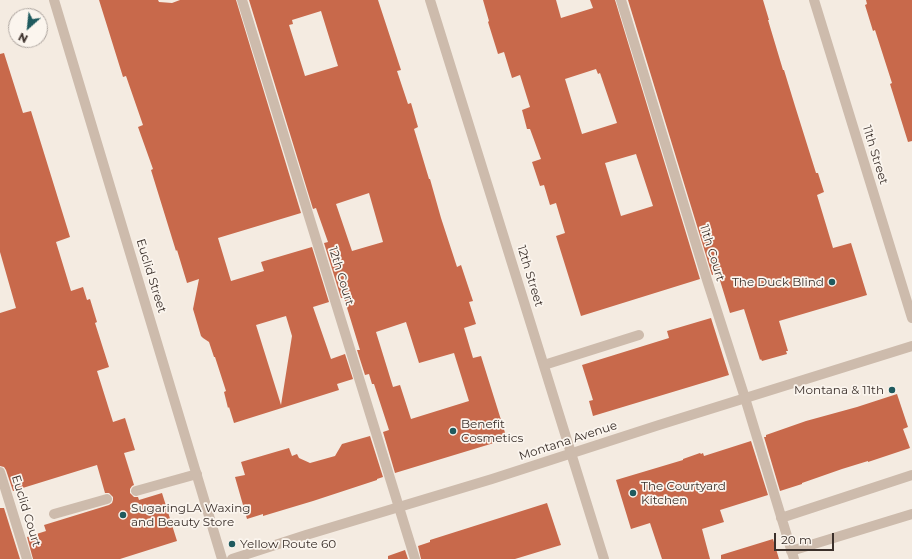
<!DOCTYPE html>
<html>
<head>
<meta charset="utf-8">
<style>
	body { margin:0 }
	#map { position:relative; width:912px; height:559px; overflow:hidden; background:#f4ebe1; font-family:Montserrat,sans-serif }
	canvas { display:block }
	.north { position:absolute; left:8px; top:8px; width:40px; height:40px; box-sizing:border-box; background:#fbf5ee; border:1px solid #aea6a0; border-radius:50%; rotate:207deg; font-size:11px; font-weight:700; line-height:16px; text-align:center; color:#3b302b }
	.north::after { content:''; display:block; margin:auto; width:14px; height:18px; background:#1f5a5e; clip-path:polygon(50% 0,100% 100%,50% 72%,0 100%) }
	.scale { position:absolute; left:774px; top:533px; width:60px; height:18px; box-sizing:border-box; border:2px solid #3b302b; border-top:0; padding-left:5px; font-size:12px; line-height:14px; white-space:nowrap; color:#3b302b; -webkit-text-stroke:3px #fbf5ee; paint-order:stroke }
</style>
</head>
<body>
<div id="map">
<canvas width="912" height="559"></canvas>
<div class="north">N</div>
<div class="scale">20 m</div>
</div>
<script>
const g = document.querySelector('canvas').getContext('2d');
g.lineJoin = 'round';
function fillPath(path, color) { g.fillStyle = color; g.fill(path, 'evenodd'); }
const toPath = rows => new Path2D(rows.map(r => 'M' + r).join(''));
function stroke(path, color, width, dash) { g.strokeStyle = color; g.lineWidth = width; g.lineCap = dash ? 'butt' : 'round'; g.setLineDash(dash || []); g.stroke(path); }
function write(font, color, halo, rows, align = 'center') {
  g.font = font + ' Montserrat,sans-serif'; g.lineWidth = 3.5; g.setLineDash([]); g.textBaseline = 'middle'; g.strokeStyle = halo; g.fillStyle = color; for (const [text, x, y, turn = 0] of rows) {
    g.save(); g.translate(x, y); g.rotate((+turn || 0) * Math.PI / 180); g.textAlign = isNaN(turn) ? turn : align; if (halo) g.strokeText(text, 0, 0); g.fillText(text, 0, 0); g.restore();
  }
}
fillPath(toPath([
	[99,0,158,0,159,2,172,3,180,0,236,0,301,213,218,238,231,281,264,271,261,262,312,247,329,302,313,307,331,359,345,354,353,379,337,384,339,390,234,423,229,407,228,408,224,392,226,391,215,357,214,357,209,342,203,338,201,336,193,309,199,279,187,283,177,250,176,251,151,170,153,169,138,127,143,125,126,76,123,77],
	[286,316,292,336,281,405,256,325],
	[249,0,378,0,401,70,397,71,408,104,411,103,418,127,414,129,429,179,430,179,441,218,457,267,461,265,473,301,469,302,476,324,464,328,473,358,481,356,507,439,395,473,383,432,389,430,374,384,372,384,369,374,365,375,357,350,360,350,344,298,341,298,324,243,328,242,316,208,313,209],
	[321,11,338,66,305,76,289,25,293,24,292,20],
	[369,193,383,242,352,251,336,204],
	[406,322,419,363,454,353,469,401,411,419,400,385,393,387,376,332],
	[483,0,556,0,561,18,593,8,590,0,615,0,700,279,581,316,556,236,565,233,556,203,550,205,544,185,540,186,532,162,541,159,530,129,527,129,522,110,530,107,520,75,512,78,504,52,498,54,488,22,489,21],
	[596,69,598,74,600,73,617,123,582,134,565,79],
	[636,154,653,206,621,216,605,163],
	[628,0,763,0,769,20,768,20,783,70,784,70,795,106,816,173,818,173,824,192,817,195,833,248,851,243,867,295,779,321,788,351,786,351,787,354,762,361,761,359,760,360,744,309,730,313,718,274,712,275],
	[866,0,912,0,912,141,908,142,890,84,892,83,875,30,873,31,865,5,867,4],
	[4,53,23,113,31,111,70,237,56,242,71,291,83,287,87,300,90,299,97,322,95,323,109,367,97,371,113,422,125,418,135,450,124,453,134,485,132,486,130,489,130,493,134,497,138,497,139,500,162,493,177,541,120,559,33,559,27,537,46,531,44,525,109,505,112,503,113,500,113,497,109,493,105,493,97,465,13,491,6,470,4,467,0,466,0,313,16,308,0,252,0,54],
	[711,318,729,375,593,416,589,401,593,400,582,365,669,338,667,331],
	[897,394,908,427,903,429,910,448,868,462,868,461,842,469,802,483,802,484,780,491,764,437,766,437,766,435,806,421,857,407],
	[370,436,383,477,377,479,377,480,313,501,263,516,263,514,247,519,235,477,245,475,241,462,289,448,292,456,297,454,299,458,310,463,335,456,342,444],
	[751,441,768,495,720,510,724,522,702,529,710,559,662,559,650,523,631,529,616,480,683,460,683,459,700,453,701,454,703,453,704,456],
	[547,503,561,545,515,559,421,559,418,546,430,542,430,540],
	[0,508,4,508,20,559,0,559],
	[773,539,779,559,721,559,721,555],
	[405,550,408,559,388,559,388,556]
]), '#c8694b');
stroke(toPath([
	[242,0,415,559],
	[621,0,707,280,745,398,794,559],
	[544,365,639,335],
	[0,472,27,559],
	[136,491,197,474],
	[54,514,107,499],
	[781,518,912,475],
	[791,551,912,514]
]), '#cdbbac', 10);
stroke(toPath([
	[54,0,222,559],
	[430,0,604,559]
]), '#cdbbac', 10);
stroke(toPath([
	[814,0,912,318],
	[232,559,306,535,492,479,659,425,912,346]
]), '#cdbbac', 10);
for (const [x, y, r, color] of [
	[832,282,4,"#1f5a5e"],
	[892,390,4,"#1f5a5e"],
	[453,431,4,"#1f5a5e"],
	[633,493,4,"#1f5a5e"],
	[123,515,4,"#1f5a5e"],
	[232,544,4,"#1f5a5e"]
]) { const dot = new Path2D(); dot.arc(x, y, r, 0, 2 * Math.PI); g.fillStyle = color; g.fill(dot); stroke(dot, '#fbf5ee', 1.5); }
write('12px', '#3b302b', '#fbf5ee', [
	["11th Street",875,155,73],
	["11th Court",712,253,73],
	["Euclid Street",151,276,73],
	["12th Court",341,276,73],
	["12th Street",530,276,73],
	["Montana Avenue",568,441,-18],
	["Euclid Court",26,511,73]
]);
write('12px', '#3b302b', '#fbf5ee', [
	["The Duck Blind",824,282,"right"],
	["Montana & 11th",884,390,"right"],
	["Benefit",461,424],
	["Cosmetics",461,438],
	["The Courtyard",641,486],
	["Kitchen",641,500],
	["SugaringLA Waxing",131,508],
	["and Beauty Store",131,522],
	["Yellow Route 60",240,544]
], 'left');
</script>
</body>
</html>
